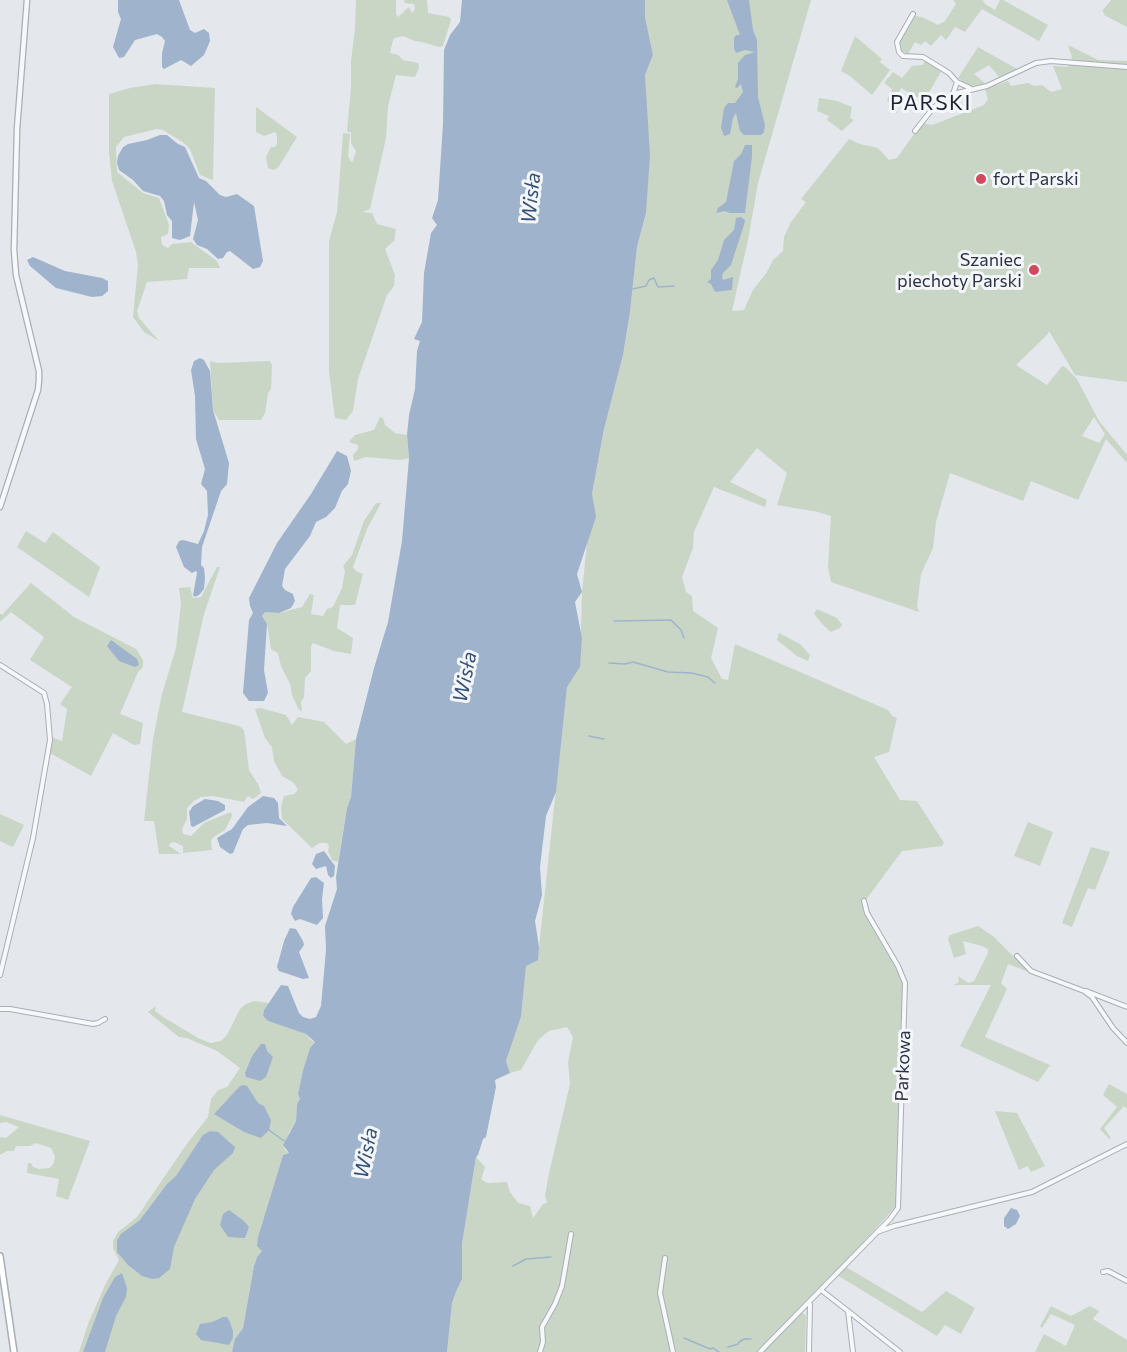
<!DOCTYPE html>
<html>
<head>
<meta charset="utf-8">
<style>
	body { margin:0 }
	canvas { display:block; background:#e4e7ec }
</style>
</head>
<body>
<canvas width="1127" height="1352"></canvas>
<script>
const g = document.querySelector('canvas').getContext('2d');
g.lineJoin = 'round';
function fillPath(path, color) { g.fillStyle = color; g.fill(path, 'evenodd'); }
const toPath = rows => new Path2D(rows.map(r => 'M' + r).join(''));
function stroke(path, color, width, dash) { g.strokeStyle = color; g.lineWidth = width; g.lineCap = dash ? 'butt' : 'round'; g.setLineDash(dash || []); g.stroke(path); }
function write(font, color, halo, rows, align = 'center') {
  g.font = font + ' Commissioner,sans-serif'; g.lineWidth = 6; g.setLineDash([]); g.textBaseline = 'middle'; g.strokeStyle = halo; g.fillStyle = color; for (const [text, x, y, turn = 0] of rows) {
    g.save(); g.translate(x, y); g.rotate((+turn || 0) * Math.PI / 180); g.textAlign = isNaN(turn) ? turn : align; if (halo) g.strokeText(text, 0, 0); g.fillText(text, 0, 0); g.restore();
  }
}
fillPath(toPath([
	[356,0,396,0,396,14,398,17,409,7,412,13,415,9,414,4,405,3,404,0,427,0,428,13,449,17,451,20,443,46,439,47,422,42,415,41,403,36,395,38,393,40,390,53,398,55,403,60,418,63,419,68,415,77,396,75,388,106,386,138,370,209,362,212,372,213,377,224,396,229,394,241,385,249,395,275,394,286,387,295,358,379,353,411,346,420,335,418,329,372,329,241,337,212,343,133,350,134,348,156,352,163,356,151,351,143,351,133,347,131,351,89,351,61,355,29],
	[645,0,811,0,758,183,748,240,732,311,744,310,753,290,767,272,773,260,783,251,784,237,791,222,806,202,801,199,849,139,860,144,878,148,889,160,897,158,922,123,932,125,984,105,988,99,985,89,1008,81,1011,86,1028,83,1034,86,1042,85,1051,92,1062,89,1053,66,1068,67,1072,57,1068,45,1098,60,1127,61,1127,382,1075,375,1049,331,1047,335,1016,365,1047,385,1062,366,1065,367,1077,379,1099,421,1127,455,1127,463,1106,439,1078,500,1031,481,1023,501,950,473,936,522,933,548,921,574,917,606,919,612,831,582,828,567,831,516,818,512,777,505,787,473,757,448,730,482,767,500,765,507,714,487,694,532,693,548,682,577,686,592,692,596,693,611,718,628,711,658,722,679,728,680,735,644,888,710,892,716,897,718,889,752,874,757,900,800,917,801,944,843,942,846,902,851,865,901,862,902,903,983,898,1201,896,1206,835,1274,759,1352,447,1352,452,1303,456,1292,462,1279,462,1244,476,1157,485,1167,481,1179,487,1183,507,1182,510,1192,518,1203,530,1206,533,1218,543,1204,547,1203,545,1195,549,1173,570,1084,568,1062,573,1037,567,1027,549,1031,538,1040,521,1070,510,1073,506,1061,521,1017,526,965,539,947,567,687,580,667,582,592,592,494,604,429,623,355,630,312,637,247,646,213,645,75,653,55,645,17],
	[1094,417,1105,434,1099,443,1082,436],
	[953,0,983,0,985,4,995,10,1000,0,1003,0,1048,25,1039,41,982,9,965,32,955,27,946,40,941,35,931,46,925,41,921,45,915,42,908,54,901,51,899,46,900,40,915,16,922,17,938,25,945,21,956,4],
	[1111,0,1127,0,1127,27,1104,15,1103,10],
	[855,36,882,59,880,62,890,70,872,95,850,76,841,71],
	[978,47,1017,69,999,77,989,65,974,74,986,84,970,86,958,78],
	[925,60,942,70,924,101,901,88,895,102,897,110,897,114,887,100,892,89,884,83,893,72,902,78,912,66,923,65],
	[155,84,215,88,213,180,200,175,190,149,184,143,163,130,157,129,124,137,116,147,117,172,143,193,159,198,169,225,168,234,161,237,162,245,168,248,172,244,191,242,217,261,220,268,189,268,187,279,147,282,137,311,139,318,159,341,144,332,133,317,138,265,136,252,112,181,109,152,109,94,130,88],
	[819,98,837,101,852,107,850,118,854,120,842,131,827,120,829,116,817,111],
	[256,107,297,137,278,168,273,170,268,168,266,157,271,147,275,147,277,144,277,136,275,132,264,136,256,132],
	[210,361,217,363,270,361,272,365,271,389,268,393,265,413,261,420,219,420,213,410],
	[380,417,383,418,385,425,395,433,407,435,409,458,401,460,366,457,354,461,353,455,358,449,358,445,349,442,355,435,374,430],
	[376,503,381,503,367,529,353,567,356,571,363,574,355,605,340,605,337,628,353,638,351,654,334,651,313,643,311,646,311,671,305,678,304,697,301,702,302,711,299,710,292,695,290,684,281,666,278,653,271,649,267,624,262,616,265,612,279,613,302,607,310,594,314,595,311,614,323,616,327,609,333,607,342,588,345,571,343,566,352,555,364,521],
	[26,531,45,543,53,532,100,567,89,597,17,547],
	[217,567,220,567,204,614,182,712,239,726,244,730,249,770,258,784,261,793,253,799,248,796,244,802,213,796,201,797,194,801,187,808,187,819,182,829,183,834,191,836,204,823,231,812,232,816,225,830,215,836,211,840,212,850,183,853,183,846,174,842,170,843,169,846,181,854,159,854,154,821,144,821,153,739,162,694,176,648,181,603,179,588,190,587,193,598,201,597],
	[31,583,74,617,136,649,143,660,143,667,138,672,120,714,143,723,140,744,134,745,113,733,91,776,50,753,51,737,62,741,67,709,60,704,72,687,30,660,44,637,11,612,0,622,0,613,2,615],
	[817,609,837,618,842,625,840,628,831,632,824,626,814,614],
	[779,633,800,644,810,655,808,661,797,656,777,640],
	[260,708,286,715,292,725,298,717,324,722,346,744,356,739,351,797,347,808,338,862,332,860,328,851,329,846,327,843,320,843,312,848,282,819,281,807,284,796,294,794,298,790,294,783,282,776,274,761,272,747,265,738,255,709],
	[0,814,24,825,13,847,0,841],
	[1028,822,1053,832,1040,866,1014,856],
	[1091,847,1110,852,1095,890,1088,888,1072,927,1062,923],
	[978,926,993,936,1013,956,1038,972,1039,976,1008,964,1001,983,1007,989,985,1037,1050,1065,1038,1082,960,1046,991,985,953,985,959,982,958,976,968,983,974,981,988,953,988,949,982,946,963,941,966,954,954,958,948,939,950,935],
	[254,1001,269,1003,264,1010,263,1016,268,1021,306,1034,311,1040,315,1042,310,1048,303,1070,298,1094,300,1099,297,1104,296,1121,288,1134,284,1149,289,1153,283,1155,258,1237,262,1251,257,1257,254,1266,243,1328,236,1338,232,1352,79,1352,88,1324,105,1285,119,1260,113,1248,113,1241,118,1232,137,1217,186,1145,208,1117,211,1099,218,1090,227,1087,240,1068,217,1051,187,1038,179,1037,148,1012,156,1006,155,1011,163,1017,200,1039,211,1043,221,1041,227,1035,240,1009,246,1004],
	[1109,1084,1127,1094,1127,1109,1124,1106,1104,1128,1111,1138,1109,1139,1100,1129,1117,1107,1103,1095],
	[995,1111,1017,1113,1045,1166,1031,1172,1028,1166,1019,1170],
	[0,1115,90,1141,68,1200,56,1196,59,1179,27,1173,28,1163,31,1163,33,1167,39,1169,50,1168,54,1163,55,1156,51,1148,36,1143,30,1146,16,1146,14,1151,7,1151,0,1155,0,1137,6,1138,19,1127,6,1122,0,1123],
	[846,1267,922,1312,946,1291,975,1308,961,1334,945,1325,937,1336,837,1275],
	[1051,1306,1071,1316,1090,1306,1099,1311,1093,1319,1127,1340,1127,1352,1035,1352,1044,1334,1066,1346,1075,1325,1051,1314,1042,1328,1040,1326],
	[802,1313,806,1315,805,1352,763,1352]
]), '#c9d6c5');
fillPath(toPath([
	[118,0,179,0,190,30,195,33,204,29,209,33,210,41,204,55,191,66,181,60,164,69,162,67,162,53,165,41,162,37,157,34,135,40,124,57,119,58,113,47,121,19,118,12],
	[462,0,645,0,645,17,653,55,645,75,650,155,646,213,637,247,630,312,623,355,604,429,592,494,596,517,577,574,582,592,575,602,582,638,580,667,567,687,556,792,546,816,540,867,542,895,535,921,539,947,538,960,526,966,521,1017,506,1061,510,1073,495,1080,496,1087,486,1137,483,1139,478,1155,476,1157,462,1244,462,1279,456,1292,452,1303,447,1352,232,1352,235,1339,243,1328,254,1266,257,1257,262,1251,257,1246,258,1237,283,1155,289,1153,283,1145,296,1121,297,1104,300,1099,298,1094,303,1070,310,1048,315,1042,306,1034,268,1021,263,1016,264,1010,281,985,288,986,299,1013,303,1017,310,1019,316,1017,321,1006,326,950,325,926,337,889,336,877,347,808,351,797,356,739,374,668,388,622,402,541,409,458,407,435,409,415,415,389,417,351,420,341,414,339,422,322,424,273,431,233,437,225,432,218,438,200,443,124,444,50,450,35,460,22],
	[727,0,749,0,753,30,757,40,758,97,765,125,764,132,761,135,744,135,740,131,736,113,733,118,730,134,724,136,721,128,724,108,728,103,735,103,743,92,741,84,737,88,735,87,738,79,738,63,745,55,755,52,745,50,736,53,734,49,734,38,736,35,740,35],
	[160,135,167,135,178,144,185,147,199,178,206,181,220,195,226,197,237,194,254,206,263,261,260,267,253,269,230,251,227,252,223,258,218,259,207,249,197,245,193,239,198,220,194,202,190,236,180,240,172,238,172,221,167,215,164,201,160,196,143,191,133,180,119,170,117,163,118,156,123,147,128,144,147,140],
	[745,145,752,145,752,157,745,213,730,213,725,211,716,213,718,208,726,202,734,161,741,154],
	[741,217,745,220,744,225,731,265,723,273,722,277,723,280,733,277,732,290,715,292,711,284,707,282,711,279,711,270,718,260,724,240,734,230,736,218],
	[33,257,65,271,102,278,108,281,108,291,102,296,92,297,56,288,30,266,27,260],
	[200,358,204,360,210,371,213,410,229,463,227,484,221,491,202,547,201,565,204,568,205,578,204,589,199,595,195,597,193,595,197,573,196,571,192,573,184,567,176,547,179,541,183,540,198,544,204,531,208,515,207,491,201,484,205,469,196,439,195,396,191,370,194,361],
	[337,451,347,456,351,471,348,484,342,491,335,508,326,517,316,522,310,536,285,569,282,586,285,590,293,594,295,601,291,608,279,613,265,612,262,616,267,624,264,670,268,693,264,701,249,701,243,693,249,620,253,613,250,606,249,598,277,543,311,494],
	[111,640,137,659,139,665,135,667,119,661,107,646],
	[263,796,274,798,278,803,279,818,287,826,267,823,248,825,243,829,233,853,230,854,220,847,217,838,232,829,248,807],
	[205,799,218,801,225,805,225,810,193,827,191,826,189,812,193,806],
	[324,851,335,866,334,876,331,878,328,875,326,866,316,869,312,864,316,854],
	[316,877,324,883,322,899,323,918,317,925,300,919,295,921,291,914,293,907,311,878],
	[290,928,296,929,303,941,304,945,299,952,309,978,303,979,279,971,277,967,284,941],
	[261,1044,265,1044,267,1051,273,1057,266,1077,260,1081,246,1077,245,1073,252,1056],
	[244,1085,247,1086,258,1103,264,1106,271,1120,269,1130,261,1138,244,1132,214,1114,240,1086],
	[210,1131,218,1132,235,1147,233,1153,214,1170,195,1199,174,1247,170,1269,159,1278,152,1279,142,1276,128,1265,117,1252,117,1240,121,1234,140,1220,167,1184,176,1176,203,1135],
	[1011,1208,1017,1210,1020,1216,1016,1224,1008,1229,1004,1226,1004,1218],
	[229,1210,244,1221,249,1227,245,1238,228,1237,220,1225,223,1214],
	[122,1273,127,1288,126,1297,116,1316,105,1352,83,1352,103,1298,115,1277],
	[223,1317,227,1317,229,1320,233,1331,233,1338,229,1345,201,1340,196,1334,200,1324,212,1322]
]), '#9fb4cc');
stroke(toPath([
	[633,289,646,286,649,280,654,278,658,287,674,286],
	[614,621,671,620,681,630,684,638],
	[609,663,625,664,633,662,668,672,692,673,708,677,715,683],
	[589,736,604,739],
	[269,1130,284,1141],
	[513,1266,526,1259,551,1257],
	[684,1338,710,1349,713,1348,719,1352],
	[728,1347,738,1344,739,1342,744,1339,751,1339]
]), '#9fb4cc', 1.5);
const minor = toPath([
	[913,14,897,42,899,52,903,56,923,57,949,73,957,82,970,88],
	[953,94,957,82],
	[915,131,933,108,953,94,987,86,1036,63,1051,61,1127,67],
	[0,665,44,693,47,704,50,740,33,838,0,975],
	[1017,956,1031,971,1084,991,1092,997,1113,1028,1127,1043],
	[1086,991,1127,1007],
	[0,1009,10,1009,93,1024,98,1023,105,1019],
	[877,1232,894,1226,1032,1192,1127,1144],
	[665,1258,660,1293,673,1352],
	[1103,1272,1108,1271,1127,1281],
	[821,1290,848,1311,853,1352],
	[808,1303,810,1304,809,1352],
	[848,1311,900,1352],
	[540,1352,543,1342,542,1327,555,1304,562,1286,571,1234],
	[760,1352,890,1219,898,1208,905,983,898,966,867,913,864,901]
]);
const tertiary = toPath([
	[0,507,38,390,39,380,39,371,16,275,14,250,17,129,27,0]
]);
const secondary = toPath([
	[0,1256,14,1352]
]);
stroke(minor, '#a9aeb7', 6);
stroke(tertiary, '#a9aeb7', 7);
stroke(secondary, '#a9aeb7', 8);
stroke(minor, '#f7f8fa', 4);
stroke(tertiary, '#f7f8fa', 4.5);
stroke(secondary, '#fff', 5);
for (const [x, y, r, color] of [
	[981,179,6,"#d1495b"],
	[1034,270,6,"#d1495b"]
]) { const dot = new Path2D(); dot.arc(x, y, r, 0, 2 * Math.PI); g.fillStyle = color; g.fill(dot); stroke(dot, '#f4f6f9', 2); }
write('18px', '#2b3445', '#f4f6f9', [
	["fort Parski",993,179],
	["Szaniec",1022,260,"right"],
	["piechoty Parski",1022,281,"right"]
], 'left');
write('18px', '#2b3445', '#f4f6f9', [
	["Parkowa",903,1066,-88]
]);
write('italic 20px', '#34527a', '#f4f6f9', [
	["Wisła",531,198,-84],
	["Wisła",465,677,-78],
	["Wisła",366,1153,-78]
]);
g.letterSpacing = '1.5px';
write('21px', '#1d2536', '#f4f6f9', [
	["PARSKI",931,103]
]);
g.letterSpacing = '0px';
</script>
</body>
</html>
